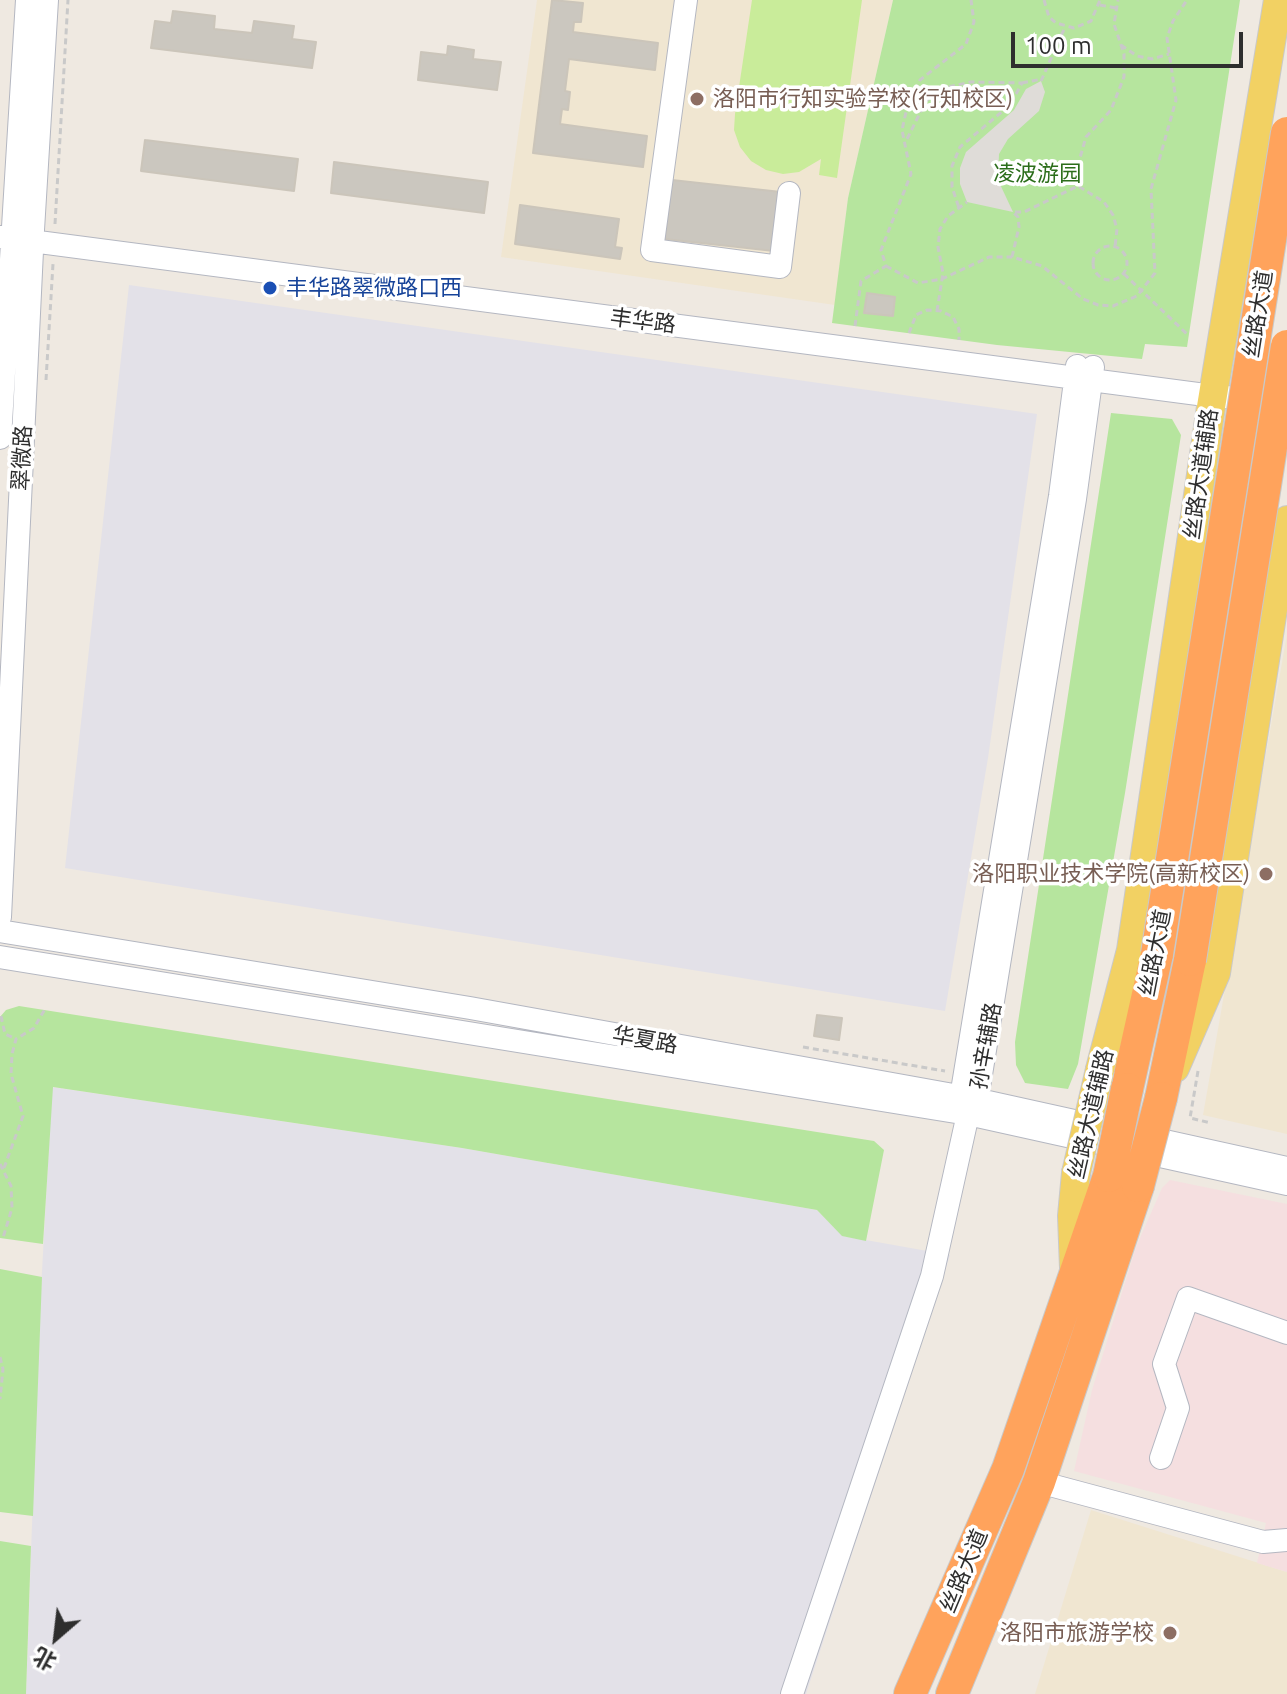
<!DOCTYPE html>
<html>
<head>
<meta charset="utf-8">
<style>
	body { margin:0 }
	#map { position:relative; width:1287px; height:1694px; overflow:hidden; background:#efe9e1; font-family:Ubuntu,"Noto Sans SC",sans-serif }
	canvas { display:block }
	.north { position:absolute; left:16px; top:1598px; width:80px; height:80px; -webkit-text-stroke:6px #fff; paint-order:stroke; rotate:208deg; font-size:22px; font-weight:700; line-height:32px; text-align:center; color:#2e2e2e }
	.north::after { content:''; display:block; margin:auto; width:28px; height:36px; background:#2e2e2e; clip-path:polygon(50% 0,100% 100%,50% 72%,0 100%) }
	.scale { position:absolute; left:1011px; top:32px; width:232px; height:36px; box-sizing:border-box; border:4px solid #2e2e2e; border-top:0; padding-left:10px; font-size:24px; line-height:28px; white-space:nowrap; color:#2e2e2e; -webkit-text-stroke:6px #fff; paint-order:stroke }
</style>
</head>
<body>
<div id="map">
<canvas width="1287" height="1694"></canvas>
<div class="north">北</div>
<div class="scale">100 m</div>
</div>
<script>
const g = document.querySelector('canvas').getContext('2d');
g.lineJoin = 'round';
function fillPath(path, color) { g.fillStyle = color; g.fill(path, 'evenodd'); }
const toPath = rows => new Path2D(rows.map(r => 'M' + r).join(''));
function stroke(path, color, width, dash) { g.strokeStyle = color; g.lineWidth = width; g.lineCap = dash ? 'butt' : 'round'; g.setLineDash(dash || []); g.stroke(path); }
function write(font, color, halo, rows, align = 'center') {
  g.font = font + ' Ubuntu,"Noto Sans SC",sans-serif'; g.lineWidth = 7; g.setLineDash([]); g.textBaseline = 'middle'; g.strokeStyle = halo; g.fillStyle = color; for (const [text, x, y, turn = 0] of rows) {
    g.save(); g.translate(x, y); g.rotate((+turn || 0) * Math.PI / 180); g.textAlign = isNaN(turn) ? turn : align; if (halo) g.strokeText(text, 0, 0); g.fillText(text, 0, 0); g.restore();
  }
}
fillPath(toPath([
	[129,285,1037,414,988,758,945,1011,65,868],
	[52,1087,462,1148,817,1210,843,1236,950,1255,806,1694,26,1694,39,1327]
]), '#e3e1e8');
fillPath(toPath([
	[537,0,893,0,848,198,835,305,501,257],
	[1287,634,1287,1134,1203,1115],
	[1091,1510,1287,1572,1287,1694,1035,1694]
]), '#f0e6d1');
fillPath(toPath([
	[1170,1180,1287,1204,1287,1572,1257,1563,1266,1523,1074,1471,1092,1390,1136,1247,1162,1188]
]), '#f5dfe0');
fillPath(toPath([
	[893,0,1240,0,1187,347,1145,344,1142,359,997,345,832,323,848,198],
	[1111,413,1172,419,1181,435,1125,793,1078,1064,1068,1089,1025,1083,1016,1065,1015,1042],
	[19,1006,874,1141,884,1150,866,1241,842,1236,817,1210,462,1148,53,1087,43,1244,0,1238,0,1017,6,1010],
	[0,1269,42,1277,33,1516,0,1512],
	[0,1541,31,1546,26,1694,0,1694]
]), '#b6e59e');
fillPath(toPath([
	[752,0,862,0,837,178,819,175,821,159,799,172,783,174,766,170,751,161,740,147,734,130,735,114]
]), '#c9ec9a');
fillPath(toPath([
	[1041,81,1045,92,1039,111,1008,139,999,154,998,180,1013,212,967,202,960,184,960,168,966,152,1014,110,1026,89]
]), '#dfdcd8');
const building = toPath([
	[552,0,583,3,581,22,574,22,573,32,658,43,655,70,569,59,565,91,570,92,568,110,562,109,560,124,647,136,643,167,533,153,552,0],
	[173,11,215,16,214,29,252,33,254,21,294,26,292,39,316,42,312,68,151,48,155,21,171,23,173,11],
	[448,46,474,50,473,59,501,62,497,90,418,80,421,52,447,55,448,46],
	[145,140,298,159,294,191,141,171,145,140],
	[334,162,488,182,484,213,331,193,334,162],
	[672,180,781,192,774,251,665,239,672,180],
	[520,205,619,219,615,247,622,248,620,259,515,244,520,205],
	[867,293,895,297,893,316,864,313,867,293],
	[817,1015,842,1018,839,1040,814,1036,817,1015]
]);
fillPath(building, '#cbc7bf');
stroke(building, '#cbc5ba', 2);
const minor = toPath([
	[686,0,652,250,780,267,789,193],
	[0,237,1213,396,1287,402],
	[0,438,27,0],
	[0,917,33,230,47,0],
	[0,931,470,1008,970,1098,1287,1168],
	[0,957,968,1114,1099,1143],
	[966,1109,961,1097,1060,496,1077,366],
	[1133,1150,1287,1184],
	[1161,1458,1178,1408,1164,1364,1188,1298,1287,1333],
	[1039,1482,1263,1542,1287,1540],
	[792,1694,932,1276,968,1114,977,1099,1075,499,1093,367]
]);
const major = toPath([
	[1175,1068,1216,973,1287,520],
	[1100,1069,1131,950,1211,407,1278,0],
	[1074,1268,1072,1216,1076,1173]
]);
const highway = toPath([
	[1127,1089,1157,954],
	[1161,1098,1190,960],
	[910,1694,1008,1469,1109,1176],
	[952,1694,1039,1482,1138,1186]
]);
stroke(minor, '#b4b7c1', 24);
stroke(major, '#c9c9c9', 30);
stroke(highway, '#c9c9c9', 34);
stroke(toPath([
	[1044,0,1049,17,1056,23,1074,28,1091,21,1100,0],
	[1100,5,1116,8],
	[1121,45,1137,56,1152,59,1169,54],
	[1041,81,1065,27],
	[1022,83,1042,79],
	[907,139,926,101,943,88,971,82,1022,83,1010,105,960,147,952,166,952,187,959,208],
	[1078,186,1077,168,1086,137,1111,110,1124,77,1124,54,1114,24,1118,0],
	[55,224,68,0],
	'1093 263a17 17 0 1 1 34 0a17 17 0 1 1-34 0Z',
	[1012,257,1019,227,1018,217,1013,212,1024,212,1078,186,1104,202,1113,215,1117,229,1115,247],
	[886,266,918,283,942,279,989,257,1012,257,1042,266,1083,299,1098,305,1113,306,1137,296,1155,273,1151,189,1176,100,1167,38,1173,21,1187,0],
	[1124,274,1189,336],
	[937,311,943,273,938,247,940,229,948,216,967,202],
	[855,326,861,281,886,266,881,250,911,174,902,130,906,112,920,80,966,44,974,22,971,0],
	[909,333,916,315,927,310,941,311,953,317,959,329,959,340],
	[46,380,53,264],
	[1,1016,5,1034,16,1039],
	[803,1047,945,1071],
	[1198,1071,1190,1118,1211,1123],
	[0,1164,11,1186,12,1208,3,1238],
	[4,1168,23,1116,11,1074,12,1054,16,1039,34,1028,45,1009],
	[0,1357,3,1369,0,1399]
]), '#c9c9c9', 3, [6, 4]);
stroke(minor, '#fff', 22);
stroke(major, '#f2d163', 28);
stroke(highway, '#ffa35c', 32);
const majorBridge = toPath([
	[1076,1173,1100,1069]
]);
const highwayBridge = toPath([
	[1157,954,1287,133],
	[1190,960,1287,346],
	[1109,1176,1127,1089],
	[1138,1186,1161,1098]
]);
stroke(majorBridge, '#c9c9c9', 30, []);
stroke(highwayBridge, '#c9c9c9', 34, []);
stroke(majorBridge, '#f2d163', 28);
stroke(highwayBridge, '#ffa35c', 32);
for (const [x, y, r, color] of [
	[697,99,8,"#8d6e63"],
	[270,288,8,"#1a4fb4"],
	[1266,874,8,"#8d6e63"],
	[1170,1633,8,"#8d6e63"]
]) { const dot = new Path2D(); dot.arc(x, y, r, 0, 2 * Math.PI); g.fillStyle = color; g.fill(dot); stroke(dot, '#fff', 3); }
write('22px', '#785e54', '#fff', [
	["洛阳市行知实验学校(行知校区)",713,99,"left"],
	["洛阳职业技术学院(高新校区)",1250,874],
	["洛阳市旅游学校",1154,1633]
], 'right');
write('22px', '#2c6e1b', '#fff', [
	["凌波游园",1037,174]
]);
write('22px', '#164399', '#fff', [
	["丰华路翠微路口西",286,288]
], 'left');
write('22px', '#2e2e2e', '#fff', [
	["丝路大道",1258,314,-81],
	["丰华路",643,321,7],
	["翠微路",22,458,-87],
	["丝路大道辅路",1201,474,-82],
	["丝路大道",1155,953,-79],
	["华夏路",645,1040,10],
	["孙辛辅路",986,1046,-80],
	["丝路大道辅路",1091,1114,-77],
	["丝路大道",964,1571,-67]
]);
</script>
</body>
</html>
